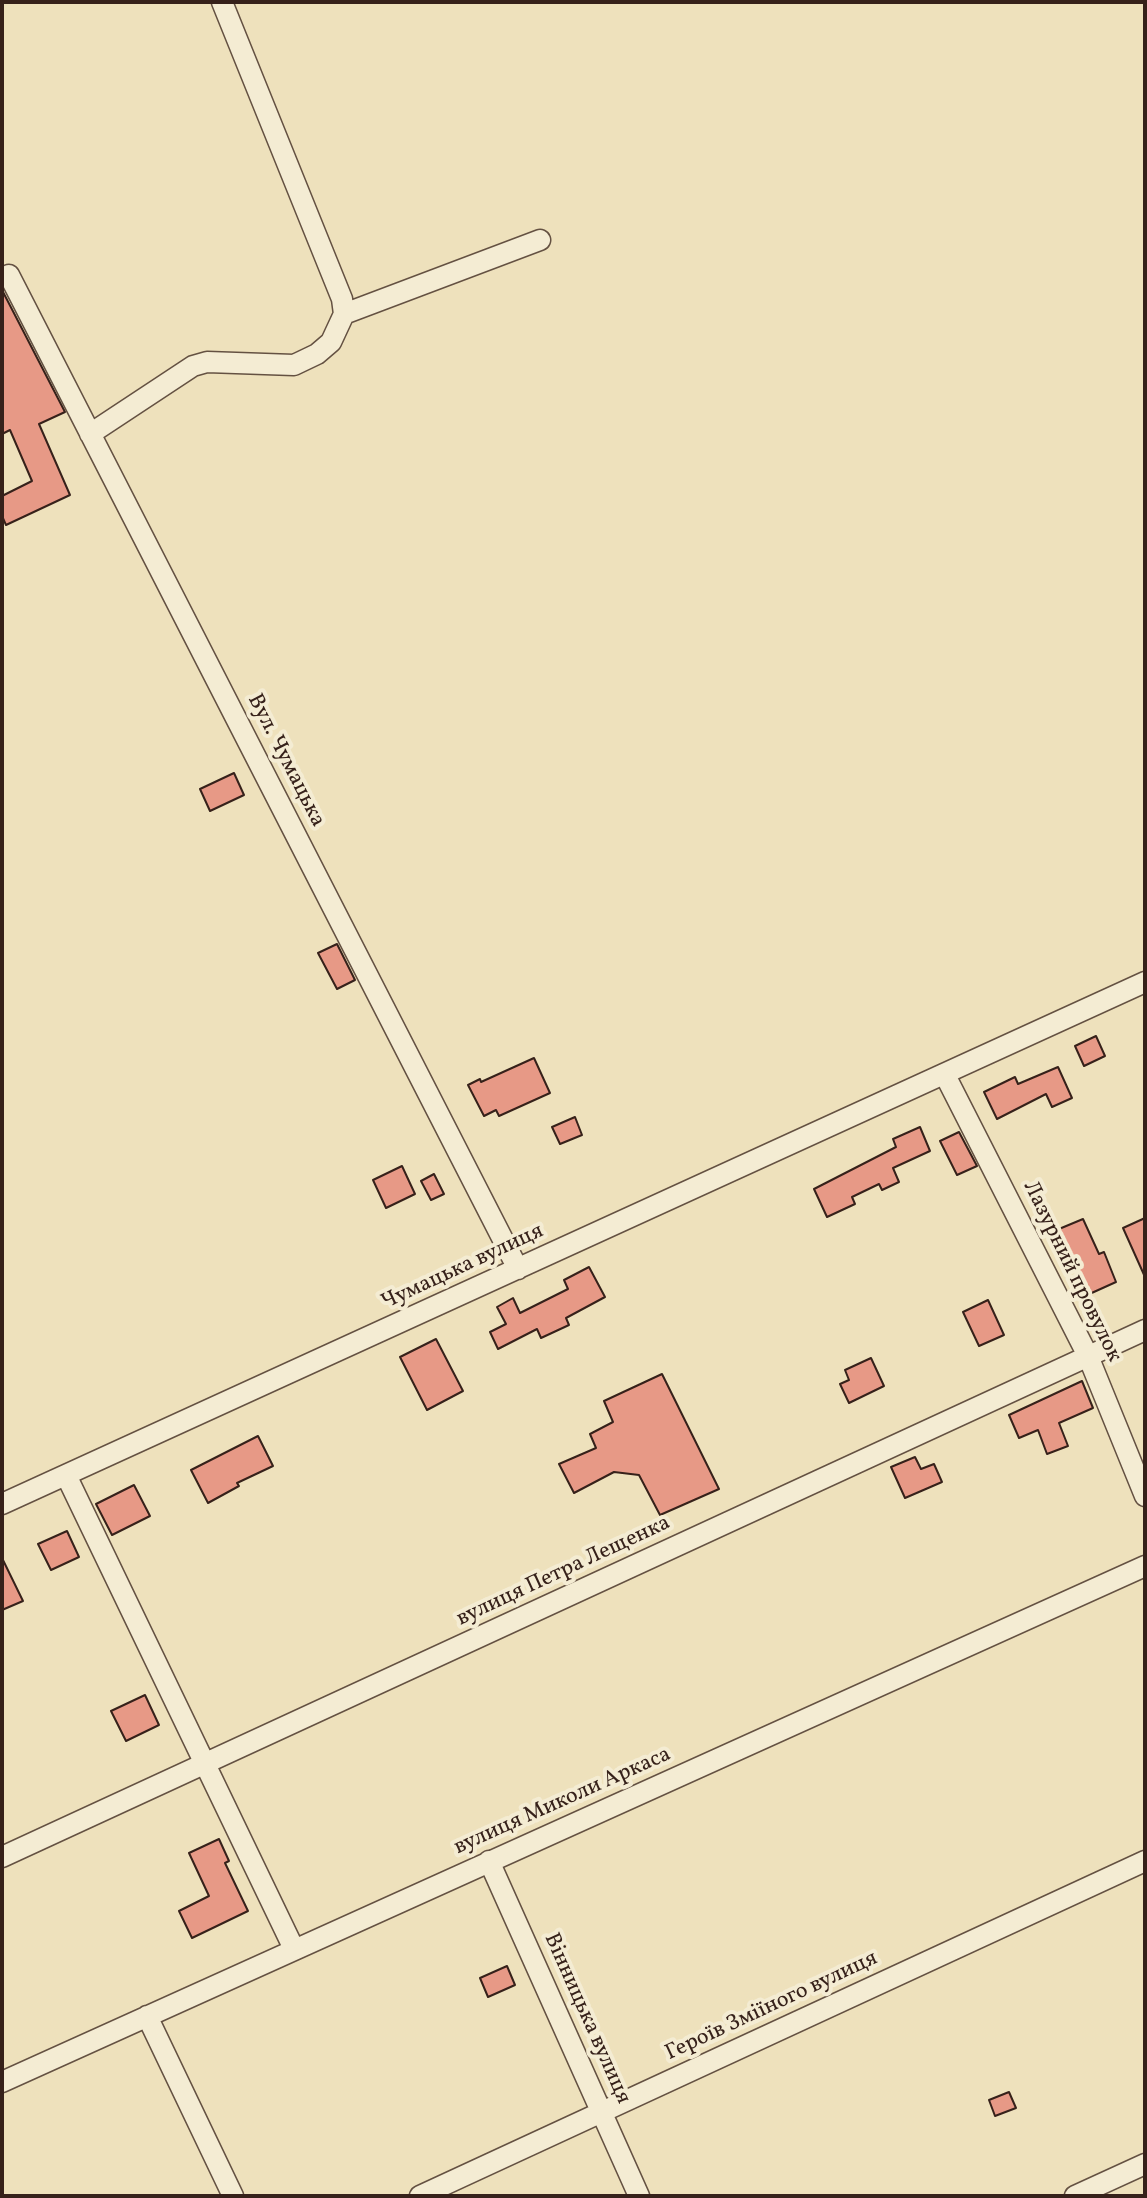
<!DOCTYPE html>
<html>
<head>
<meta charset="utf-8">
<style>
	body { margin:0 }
	#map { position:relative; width:1147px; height:2198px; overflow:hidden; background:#eee1bc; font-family:Vollkorn,serif }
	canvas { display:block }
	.frame { position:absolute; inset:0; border:4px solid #36211a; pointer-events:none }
</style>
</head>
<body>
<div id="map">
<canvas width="1147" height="2198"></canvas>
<div class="frame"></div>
</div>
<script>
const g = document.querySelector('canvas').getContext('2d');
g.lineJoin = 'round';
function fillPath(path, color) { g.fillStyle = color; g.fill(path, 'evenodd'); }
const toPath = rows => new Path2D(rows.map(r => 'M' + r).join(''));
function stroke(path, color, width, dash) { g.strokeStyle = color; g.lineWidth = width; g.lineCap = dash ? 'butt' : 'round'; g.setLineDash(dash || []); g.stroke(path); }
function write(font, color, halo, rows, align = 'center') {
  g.font = font + ' Vollkorn,serif'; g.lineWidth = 8; g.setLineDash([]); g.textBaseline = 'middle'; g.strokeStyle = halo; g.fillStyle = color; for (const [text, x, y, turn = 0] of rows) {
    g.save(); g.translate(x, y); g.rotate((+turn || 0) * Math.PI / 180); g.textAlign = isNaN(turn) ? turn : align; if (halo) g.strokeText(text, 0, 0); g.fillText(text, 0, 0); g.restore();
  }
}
const building = toPath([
	[2,290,65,412,39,424,70,495,6,525,2,516,2,496,32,481,10,430,2,434,2,290],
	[234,773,244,795,210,811,200,789,234,773],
	[337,944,355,980,337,989,318,953,337,944],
	[1096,1036,1105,1056,1084,1066,1075,1046,1096,1036],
	[534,1058,550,1093,499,1116,496,1110,484,1116,468,1085,480,1079,481,1082,534,1058],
	[1058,1067,1072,1098,1052,1107,1046,1094,997,1119,984,1092,1015,1077,1018,1084,1058,1067],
	[575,1117,582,1135,560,1144,552,1127,575,1117],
	[920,1127,930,1151,893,1168,899,1182,882,1190,879,1184,852,1197,855,1204,827,1217,814,1189,896,1147,893,1139,920,1127],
	[959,1132,977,1166,957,1175,940,1141,959,1132],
	[402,1166,415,1194,386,1208,373,1180,402,1166],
	[434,1174,444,1194,431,1200,421,1181,434,1174],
	[1145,1218,1145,1277,1123,1228,1145,1218],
	[1083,1219,1099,1254,1104,1252,1116,1282,1085,1296,1059,1229,1083,1219],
	[589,1267,605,1297,566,1318,569,1325,541,1338,537,1329,498,1349,490,1332,506,1324,497,1307,513,1298,520,1313,568,1289,564,1280,589,1267],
	[988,1300,1004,1335,979,1346,963,1312,988,1300],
	[436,1339,463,1391,427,1410,400,1357,436,1339],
	[871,1358,884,1386,849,1403,840,1384,849,1380,845,1370,871,1358],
	[662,1374,719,1489,660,1515,639,1475,614,1472,574,1493,559,1464,596,1448,590,1434,613,1422,604,1401,662,1374],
	[1082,1381,1093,1408,1059,1423,1068,1446,1047,1454,1038,1430,1019,1438,1009,1415,1082,1381],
	[258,1436,273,1466,237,1483,239,1486,208,1503,191,1470,258,1436],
	[915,1457,921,1469,934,1464,942,1482,905,1498,891,1467,915,1457],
	[134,1485,150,1516,112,1535,96,1504,134,1485],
	[67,1531,79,1557,51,1570,38,1544,67,1531],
	[2,1558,23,1601,2,1610,2,1558],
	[145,1695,159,1725,126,1741,111,1711,145,1695],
	[219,1839,229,1861,225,1863,248,1911,192,1938,179,1911,209,1896,189,1853,219,1839],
	[507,1966,515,1985,488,1997,480,1978,507,1966],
	[1009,2092,1016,2108,995,2116,989,2100,1009,2092]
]);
fillPath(building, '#e79986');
stroke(building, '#36211a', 2);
const minor = toPath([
	[9,275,518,1269],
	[344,314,540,240],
	[90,434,193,366,207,362,294,365,317,354,331,342,344,314,342,299,222,2],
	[945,1075,1088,1356,1145,1496],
	[66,1475,294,1949],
	[2,1504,1145,982],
	[2,1857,1145,1330],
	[489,1861,639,2196],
	[147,2016,233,2196],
	[2,2082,1145,1566],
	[420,2196,1145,1861],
	[1075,2196,1145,2164]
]);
stroke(minor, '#645142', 23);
stroke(minor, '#f4ecd3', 20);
write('22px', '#36211a', '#f4ecd3', [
	["Вул. Чумацька",285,761,63],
	["Чумацька вулиця",463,1268,-25],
	["Лазурний провулок",1071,1272,64],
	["вулиця Петра Лещенка",564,1572,-25],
	["вулиця Миколи Аркаса",563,1802,-24],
	["Героїв Зміїного вулиця",772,2007,-25],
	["Вінницька вулиця",586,2019,66]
]);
</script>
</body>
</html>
